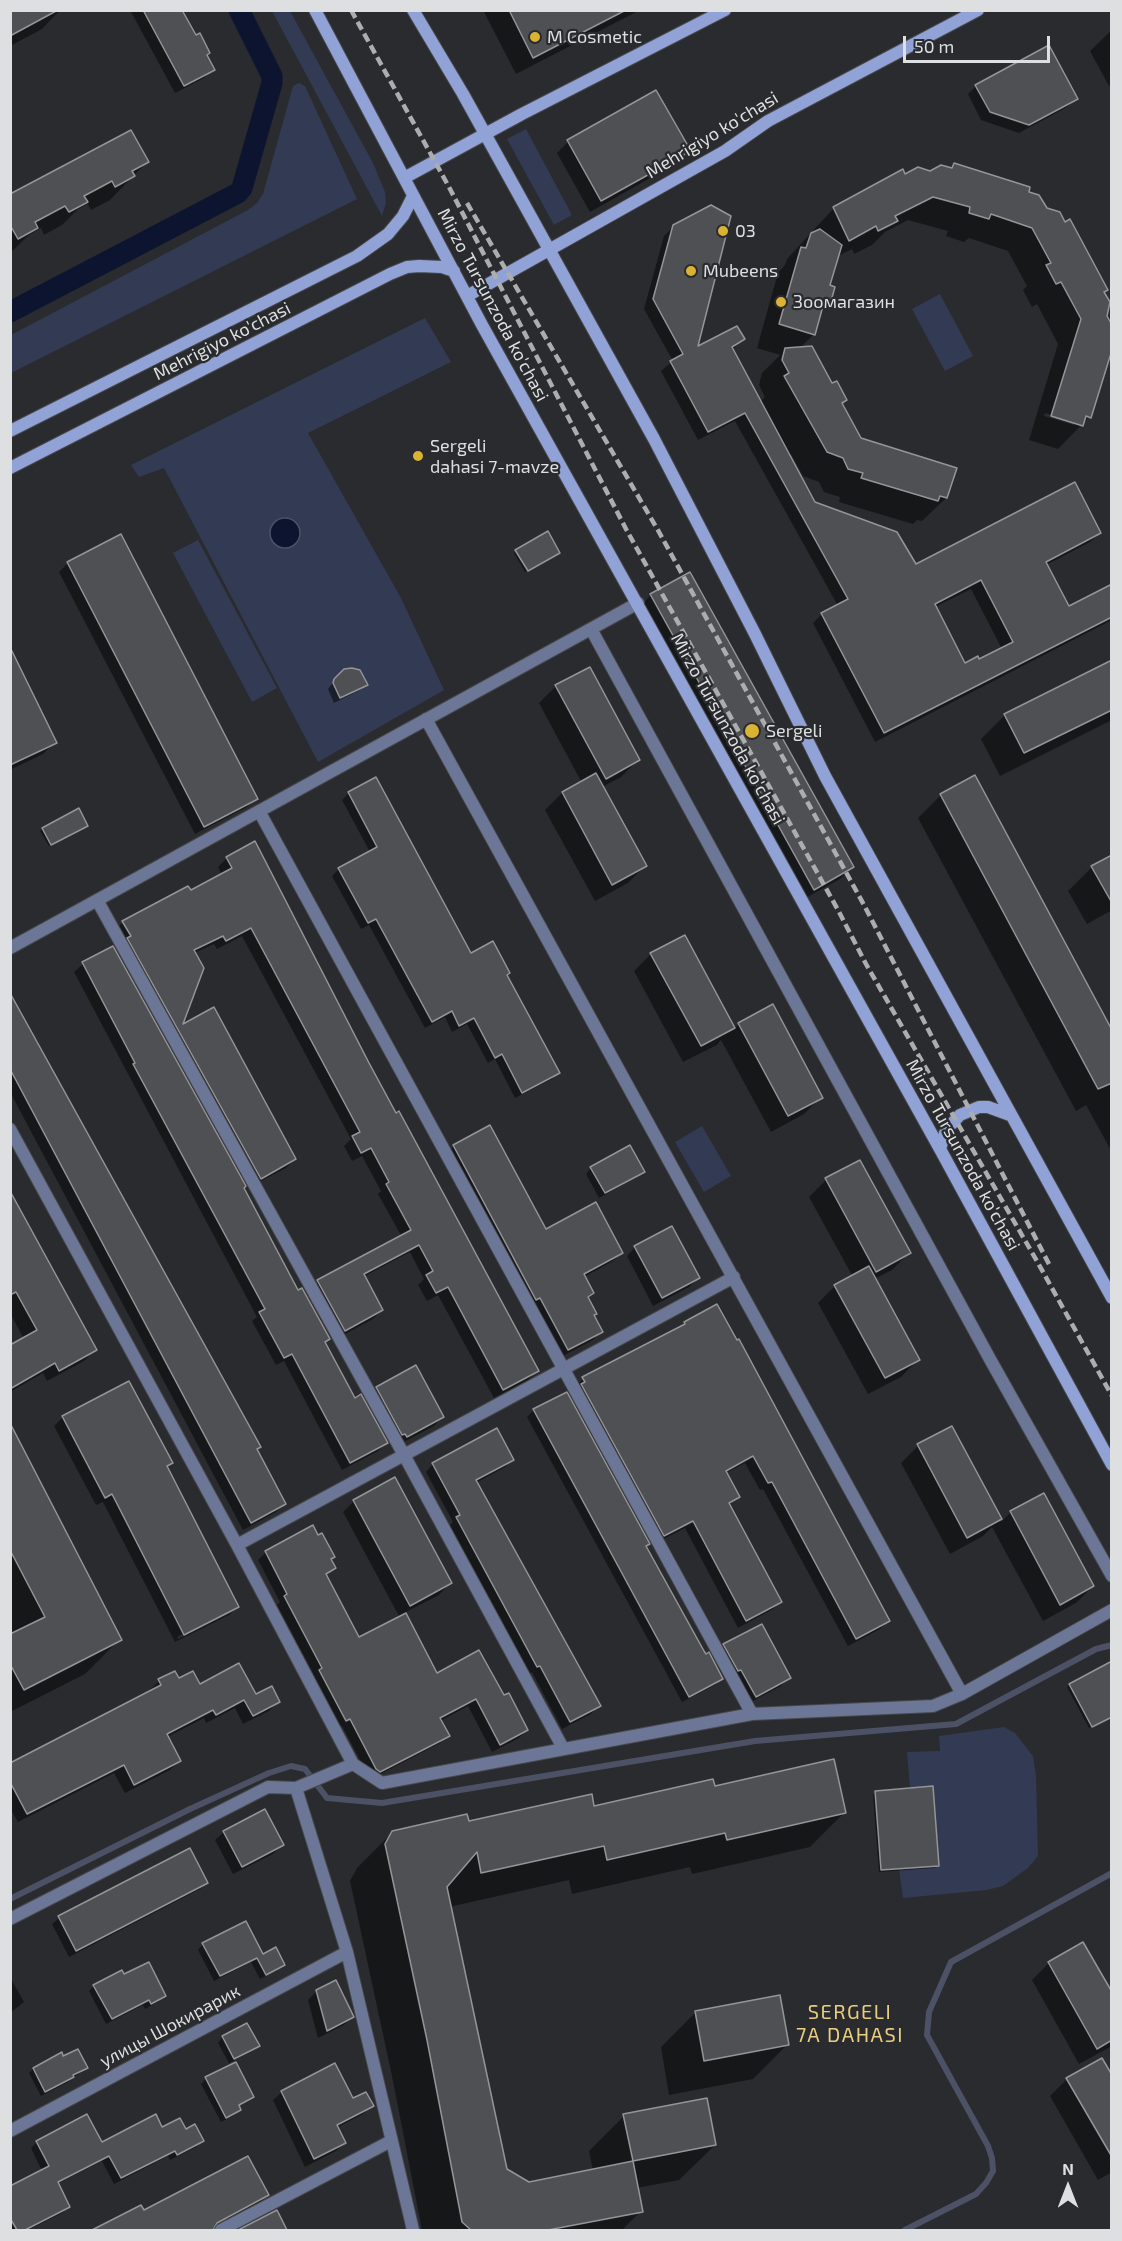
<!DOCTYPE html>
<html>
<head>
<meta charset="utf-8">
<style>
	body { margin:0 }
	#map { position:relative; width:1122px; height:2241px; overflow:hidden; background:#2a2b2e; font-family:"Exo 2",sans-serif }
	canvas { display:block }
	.frame { position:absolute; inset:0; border:12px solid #dedfe0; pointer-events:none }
	.north { position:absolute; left:1038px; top:2157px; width:60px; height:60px; -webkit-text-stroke:4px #2a2b2e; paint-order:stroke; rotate:0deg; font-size:16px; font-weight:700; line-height:24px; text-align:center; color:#dedfe0 }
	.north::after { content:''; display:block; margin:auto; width:21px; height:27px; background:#dedfe0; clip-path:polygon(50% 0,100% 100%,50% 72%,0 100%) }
	.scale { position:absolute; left:903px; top:36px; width:147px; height:27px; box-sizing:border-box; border:3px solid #dedfe0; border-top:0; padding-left:8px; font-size:18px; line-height:21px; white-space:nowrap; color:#dedfe0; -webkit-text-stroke:4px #2a2b2e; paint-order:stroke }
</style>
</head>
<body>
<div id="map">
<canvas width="1122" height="2241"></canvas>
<div class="frame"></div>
<div class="north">N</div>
<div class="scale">50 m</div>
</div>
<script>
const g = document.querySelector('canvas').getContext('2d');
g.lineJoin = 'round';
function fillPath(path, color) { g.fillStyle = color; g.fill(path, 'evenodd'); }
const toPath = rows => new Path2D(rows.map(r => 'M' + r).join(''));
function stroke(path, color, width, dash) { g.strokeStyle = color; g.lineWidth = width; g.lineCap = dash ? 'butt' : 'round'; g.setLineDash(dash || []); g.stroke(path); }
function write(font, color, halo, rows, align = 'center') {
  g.font = font + ' "Exo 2",sans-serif'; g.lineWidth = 4.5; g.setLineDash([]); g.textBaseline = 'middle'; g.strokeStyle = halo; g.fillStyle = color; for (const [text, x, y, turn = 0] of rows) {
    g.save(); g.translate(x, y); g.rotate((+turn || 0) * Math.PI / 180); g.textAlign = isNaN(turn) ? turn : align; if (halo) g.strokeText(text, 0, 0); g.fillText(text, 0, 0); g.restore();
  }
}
fillPath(toPath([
	[272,11,290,11,373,163,385,192,386,203,382,216],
	[299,83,305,86,357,199,11,373,11,335,248,210,257,203,263,194,293,86],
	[526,129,572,215,554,225,507,139],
	[940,294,973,356,945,371,912,309],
	[425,318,451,362,308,433,401,598,444,690,318,762,164,468,139,477,131,465],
	[198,540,277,688,252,702,173,553],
	[702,1126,731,1176,704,1192,675,1142],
	[1004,1727,1015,1733,1033,1756,1036,1775,1038,1856,1028,1868,1003,1886,987,1890,903,1898,899,1869,939,1865,933,1787,910,1788,907,1752,940,1751,939,1736]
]), '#333a53');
const water = toPath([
	'270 533a15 15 0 1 1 30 0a15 15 0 1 1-30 0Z'
]);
fillPath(water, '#0d1430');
stroke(water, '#4c5165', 1.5);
fillPath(toPath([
	[10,10,60,10,42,29,10,46],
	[130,10,180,10,213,69,204,78,175,93],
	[483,10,640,10,516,74],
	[1112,30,1112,84,1109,86,1090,51],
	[976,86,1076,99,1067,107,1019,133,981,120,968,94],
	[568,142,689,151,677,163,590,212,557,153],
	[147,162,110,200,91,210,88,204,78,209,62,225,44,235,41,228,29,235,10,253,10,196],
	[954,165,1027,193,1103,293,1089,417,1058,449,1029,440,1058,344,1037,304,1032,307,1023,290,1027,286,1008,251,969,238,964,242,946,236,948,231,908,220,885,232,872,245,854,254,852,249,836,257,828,286,827,307,819,315,814,334,800,348,841,404,860,439,946,498,922,521,917,520,913,524,839,502,840,497,824,492,819,482,803,476,791,454,789,456,814,503,915,566,1100,533,1090,542,1046,565,1068,608,1112,594,1112,620,875,742,813,623,822,614,838,606,735,421,698,440,661,371,673,361,644,309,664,236,674,226,695,349,744,339,732,350,760,402,765,397,759,385,762,373,780,355,757,348,778,273,785,265,787,259,833,209,903,171,905,176,930,173,950,169],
	[1045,413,1074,422,1074,425,1044,416],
	[971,589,1002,649,979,661,965,665,935,607],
	[516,551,556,555,525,572,514,553],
	[68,563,256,799,247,807,195,834,59,572],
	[690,574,852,867,840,879,802,900,639,607,651,595],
	[10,650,55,742,43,754,10,770],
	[1112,662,1112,720,1000,776,981,739,1005,715],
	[337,677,366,685,360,690,334,703,328,689],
	[556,686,638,760,621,777,602,787,645,866,628,883,595,901,545,810,562,793,582,783,539,703],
	[349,793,470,955,506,975,558,1072,552,1079,515,1098,495,1059,488,1063,467,1024,452,1032,445,1017,425,1028,369,925,361,929,332,876,339,869,370,852,342,800],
	[941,795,1112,1033,1112,1152,1086,1105,1076,1111,918,818],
	[84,828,49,846,40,831,43,829],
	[1112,857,1112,910,1087,924,1068,891,1092,867],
	[227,858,367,1062,537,1371,528,1380,494,1398,438,1295,427,1301,418,1285,424,1279,410,1252,363,1277,382,1310,373,1319,336,1339,309,1290,318,1282,402,1237,378,1194,381,1191,362,1156,352,1161,344,1146,351,1139,242,936,217,949,214,944,194,953,180,1027,295,1159,286,1168,251,1186,114,931,123,922,222,875,218,867],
	[684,937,734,1029,739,1024,821,1097,804,1114,771,1132,721,1040,717,1045,683,1062,634,971,651,954],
	[112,948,354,1400,386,1443,378,1451,342,1470,284,1361,276,1365,252,1321,257,1317,74,972,83,964],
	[10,998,284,1504,276,1512,243,1530,10,1092],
	[454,1146,546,1231,621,1253,613,1261,584,1277,593,1293,587,1299,593,1315,601,1331,593,1340,559,1358,445,1155],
	[591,1168,643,1172,637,1177,599,1198,586,1174],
	[826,1180,909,1253,892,1270,874,1279,918,1360,901,1377,868,1394,818,1303,835,1286,853,1277,809,1197],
	[10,1195,95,1350,84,1361,47,1381,43,1373,10,1392,10,1347,24,1339,10,1313],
	[635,1247,698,1278,689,1287,653,1306,627,1256],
	[685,1323,888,1621,880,1629,848,1646,763,1489,760,1490,745,1463,726,1473,738,1497,729,1505,780,1601,773,1609,738,1628,685,1528,656,1543,575,1387,583,1379,680,1328],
	[129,1383,171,1463,166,1467,238,1606,229,1615,175,1642,103,1502,96,1505,54,1426,63,1417],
	[230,1610,230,1613,178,1639,177,1637],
	[377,1388,442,1417,434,1426,398,1445,368,1396],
	[566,1394,645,1547,702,1652,722,1679,715,1685,682,1702,527,1417,533,1411],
	[10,1426,120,1639,85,1674,10,1712],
	[951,1428,1001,1522,1010,1513,1044,1495,1093,1586,1076,1603,1043,1621,992,1527,983,1536,950,1554,901,1463,918,1446],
	[512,1460,505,1467,476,1483,599,1706,591,1714,562,1729,532,1672,529,1674,449,1526,453,1522,426,1472,433,1464],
	[354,1501,450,1583,439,1595,404,1613,436,1675,503,1697,527,1730,519,1738,492,1752,468,1706,440,1721,448,1736,440,1743,371,1779,369,1777,342,1726,338,1728,313,1679,315,1677,277,1605,280,1602,258,1560,266,1552,330,1560,334,1568,326,1576,359,1639,400,1618,343,1512],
	[724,1645,789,1677,781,1686,747,1704,716,1654],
	[178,1680,278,1702,269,1711,243,1724,235,1708,206,1723,204,1718,167,1737,179,1761,170,1770,125,1793,114,1773,18,1822,10,1808,10,1764,151,1692,150,1690,159,1681],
	[1070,1685,1112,1716,1089,1728,1067,1687],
	[714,1788,845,1812,810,1847,692,1874,690,1867,572,1894,569,1880,449,1907,506,2170,529,2184,593,2171,589,2151,624,2116,715,2145,679,2180,637,2188,641,2211,622,2230,422,2230,392,2076,350,1881,357,1868,393,1832,593,1808],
	[875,1792,938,1865,935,1868,879,1872,873,1795],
	[224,1832,282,1845,273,1854,233,1874,215,1840],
	[190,1850,206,1883,200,1889,69,1957,52,1924,59,1918],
	[203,1944,262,1956,283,1965,277,1970,260,1979,251,1962,214,1981,198,1950],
	[1083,1944,1112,1995,1112,2046,1079,2064,1032,1980,1049,1963],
	[10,1977,24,2002,10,2013],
	[94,1986,164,1996,159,2001,145,2009,143,2005,106,2024,89,1991],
	[317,1991,352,2017,344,2025,318,2038,308,2000],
	[696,2012,788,2044,753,2079,669,2095,661,2047],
	[223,2037,258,2046,252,2051,229,2063,218,2043],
	[86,2068,68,2082,41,2096,29,2073,33,2069],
	[1112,2078,1112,2172,1098,2180,1050,2096,1067,2079],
	[206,2079,252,2096,238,2106,240,2110,234,2115,221,2122,201,2084],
	[282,2092,352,2100,372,2105,363,2114,336,2128,344,2143,336,2151,305,2167,273,2100],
	[162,2129,185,2131,202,2141,196,2147,170,2160,168,2156,114,2184,102,2161,57,2184,69,2206,62,2213,28,2230,10,2230,10,2187,42,2171,31,2148,37,2142,101,2144],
	[267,2195,259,2203,227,2220,224,2214,193,2230,95,2230,140,2207,143,2212],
	[244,2229,285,2229,284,2230,242,2230]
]), '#0007');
stroke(toPath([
	[10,1899,190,1809,269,1773,291,1766,305,1769,327,1798,382,1803,755,1741,956,1724,1096,1649,1112,1645],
	[905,2230,976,2194,986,2183,993,2171,992,2158,988,2146,927,2035,929,2012,951,1962,1112,1873]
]), '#4c5165', 6);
stroke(toPath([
	[10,312,238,193,242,188,272,83,272,76,239,10]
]), '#0d1430', 21);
const building = toPath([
	[10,10,58,10,10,36,10,10],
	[143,10,182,10,196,35,200,33,210,53,207,55,215,70,184,86,143,10],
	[509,10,626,10,533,58,509,10],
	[1049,45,1078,99,1029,125,990,112,975,85,1049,45],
	[656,90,691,151,601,201,567,140,656,90],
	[131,130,149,162,132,171,135,176,115,187,112,181,84,196,88,202,69,212,65,206,35,222,38,228,18,239,10,225,10,194,131,130],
	[954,163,1030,187,1029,192,1039,195,1047,208,1060,212,1065,222,1070,219,1108,290,1104,292,1110,302,1107,316,1112,325,1112,350,1091,418,1086,416,1083,426,1051,416,1081,319,1061,282,1056,284,1046,265,1051,263,1032,228,991,214,989,219,969,213,970,207,933,197,895,216,898,221,878,231,876,226,849,241,833,207,903,169,905,174,918,167,930,171,941,165,952,168,954,163],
	[711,205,731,216,698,346,737,326,745,339,732,347,815,502,897,532,916,564,1075,482,1101,533,1046,562,1069,606,1112,584,1112,617,884,733,821,613,848,599,745,413,708,432,670,361,683,354,653,299,673,225,711,205],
	[981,580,1013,642,979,659,978,656,965,663,935,604,981,580],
	[820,229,842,245,830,285,835,287,829,308,823,306,815,335,779,324,801,247,806,248,811,233,820,229],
	[812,346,832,383,837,381,847,400,842,403,861,438,957,468,947,498,940,496,938,501,861,478,863,473,848,469,843,458,827,452,784,376,789,373,782,360,785,348,812,346],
	[548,531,560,553,528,571,515,550,548,531],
	[121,534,258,799,204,827,67,562,121,534],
	[690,572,854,867,814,890,650,594,690,572],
	[10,647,57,743,10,765,10,647],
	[1112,660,1112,710,1024,753,1004,714,1112,660],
	[590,667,640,760,606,779,555,685,590,667],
	[352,668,360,670,368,685,340,698,333,683,334,679,344,669,352,668],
	[596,773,647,866,612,885,562,792,596,773],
	[975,775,1112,1030,1112,1083,1098,1089,940,794,975,775],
	[376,777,471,953,493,941,510,973,507,975,560,1073,522,1093,502,1054,495,1058,474,1018,459,1026,452,1011,432,1022,376,919,368,923,338,868,377,847,348,792,376,777],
	[79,808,88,826,51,845,42,828,79,808],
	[255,841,368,1061,396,1113,399,1111,539,1371,503,1390,448,1287,436,1293,426,1275,433,1271,419,1245,364,1274,383,1310,345,1331,317,1280,411,1230,386,1184,389,1182,371,1148,361,1153,352,1136,360,1132,251,928,226,941,223,936,194,950,204,968,183,1024,214,1007,296,1159,261,1179,127,938,131,936,122,921,188,886,191,890,232,868,226,857,255,841],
	[1112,855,1112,903,1091,866,1112,855],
	[685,935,735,1028,701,1046,650,953,685,935],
	[113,946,246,1186,244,1188,298,1290,302,1288,330,1339,325,1342,355,1398,361,1394,388,1443,350,1463,292,1354,284,1358,259,1312,265,1309,133,1064,135,1063,82,962,113,946],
	[10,993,261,1447,257,1449,286,1504,251,1523,10,1069,10,993],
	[773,1004,823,1098,788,1116,738,1023,773,1004],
	[490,1125,546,1229,596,1202,623,1253,584,1274,594,1293,588,1297,597,1314,594,1315,603,1332,568,1350,540,1298,536,1300,453,1145,490,1125],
	[630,1145,645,1172,605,1193,590,1167,630,1145],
	[860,1160,911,1253,876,1272,825,1178,860,1160],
	[10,1191,97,1350,59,1371,55,1363,10,1389,10,1345,37,1330,16,1292,10,1295,10,1191],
	[672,1226,700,1278,662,1298,634,1246,672,1226],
	[869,1266,920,1360,885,1378,834,1285,869,1266],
	[717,1304,737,1340,739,1339,890,1621,856,1639,772,1482,768,1483,753,1456,726,1471,740,1497,729,1503,782,1602,746,1621,693,1521,664,1536,581,1384,585,1382,582,1377,685,1324,684,1322,717,1304],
	[416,1365,444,1417,407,1437,405,1434,402,1435,376,1387,416,1365],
	[129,1381,173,1463,167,1466,239,1607,184,1635,112,1494,105,1498,62,1416,129,1381],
	[567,1392,650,1544,646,1546,662,1575,704,1651,706,1654,709,1652,723,1679,689,1697,533,1409,567,1392],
	[10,1423,122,1640,24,1690,10,1664,10,1634,45,1617,10,1550,10,1423],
	[952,1426,1002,1519,967,1538,917,1444,952,1426],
	[497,1428,514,1460,476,1480,601,1706,570,1722,540,1666,537,1667,456,1517,460,1515,432,1463,497,1428],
	[395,1477,452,1583,410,1606,353,1500,395,1477],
	[1044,1493,1094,1586,1060,1605,1010,1511,1044,1493],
	[313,1525,318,1535,322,1533,335,1557,331,1559,336,1568,326,1574,359,1637,406,1613,437,1673,479,1650,504,1695,509,1693,528,1730,500,1745,476,1699,440,1718,450,1736,380,1772,376,1769,350,1719,346,1721,319,1670,322,1668,284,1596,287,1594,265,1551,313,1525],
	[762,1624,791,1678,756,1697,741,1670,738,1671,723,1644,762,1624],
	[1112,1661,1112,1717,1092,1727,1069,1684,1112,1661],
	[239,1663,256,1694,272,1686,280,1702,253,1716,244,1700,216,1715,213,1710,167,1734,181,1761,134,1785,124,1765,27,1814,10,1782,10,1763,161,1685,158,1679,175,1671,179,1678,193,1671,200,1684,239,1663],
	[834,1759,846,1813,727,1840,725,1833,607,1860,604,1846,481,1873,477,1852,447,1887,507,2169,529,2182,633,2161,643,2212,548,2230,471,2230,462,2222,427,2040,385,1844,392,1831,467,1814,469,1821,592,1794,594,1806,713,1779,715,1786,834,1759],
	[933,1786,939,1866,881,1870,875,1791,933,1786],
	[265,1809,284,1845,242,1867,223,1831,265,1809],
	[190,1848,208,1883,76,1951,58,1916,190,1848],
	[246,1921,263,1954,276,1947,285,1965,266,1975,257,1958,220,1976,202,1943,246,1921],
	[1083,1942,1112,1992,1112,2040,1097,2049,1048,1962,1083,1942],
	[149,1962,166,1996,151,2004,149,2000,112,2019,93,1985,122,1970,124,1974,149,1962],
	[336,1980,354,2017,327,2031,316,1990,336,1980],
	[780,1995,789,2045,704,2061,695,2011,780,1995],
	[247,2023,260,2046,234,2059,222,2036,247,2023],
	[78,2049,88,2068,73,2075,74,2077,45,2092,33,2068,62,2052,63,2056,78,2049],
	[1102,2058,1112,2075,1112,2157,1066,2078,1102,2058],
	[236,2062,254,2097,239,2105,241,2110,226,2118,205,2077,236,2062],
	[335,2063,353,2098,366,2092,374,2106,337,2125,346,2143,314,2159,281,2091,335,2063],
	[707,2098,716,2145,633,2161,623,2114,707,2098],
	[87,2114,102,2142,156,2114,162,2127,180,2118,186,2129,195,2124,204,2141,177,2155,175,2151,121,2178,109,2156,58,2182,70,2207,25,2230,17,2230,10,2218,10,2186,49,2166,36,2141,87,2114],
	[248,2156,269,2195,217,2223,213,2230,92,2230,141,2205,144,2210,248,2156],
	[277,2210,287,2230,238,2230,277,2210]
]);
fillPath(building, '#4f5053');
stroke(building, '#949598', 1.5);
const minor = toPath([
	[591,629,991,1361,1112,1576],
	[426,719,962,1694],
	[259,811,752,1714],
	[97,900,404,1455,563,1748],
	[10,948,638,603],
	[10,1129,237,1545,353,1764,382,1783,752,1714,933,1706,962,1694,1112,1610],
	[237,1545,734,1277],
	[296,1788,353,1764],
	[10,1919,268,1787,296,1788,347,1952,413,2230],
	[10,2131,347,1952],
	[221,2230,391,2141]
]);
const secondary = toPath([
	[315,10,482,325,940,1149,1112,1465],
	[413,10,463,94,654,439,755,634,825,776,1112,1298],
	[404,178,522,114,725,10],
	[467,296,725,151,768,121,978,10],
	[10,431,357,256,388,234,403,216,413,196],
	[10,468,390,274,407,267,419,266,442,267,454,271],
	[940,1149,946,1130,960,1115,979,1107,988,1107,1010,1115]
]);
stroke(minor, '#47484a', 14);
stroke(secondary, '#47484a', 14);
stroke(minor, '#6c7798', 12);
stroke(secondary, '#91a2d7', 12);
stroke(toPath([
	[351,10,449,187,626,529,838,910,866,964,1038,1263,1112,1396],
	[467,203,659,532,864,905,1051,1268]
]), '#acadaf', 4.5, [9, 4.5]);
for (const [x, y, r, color] of [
	[535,37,6,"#dab333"],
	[723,231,6,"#dab333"],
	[691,271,6,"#dab333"],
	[781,302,6,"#dab333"],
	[418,456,6,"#dab333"],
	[752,731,8,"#dab333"]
]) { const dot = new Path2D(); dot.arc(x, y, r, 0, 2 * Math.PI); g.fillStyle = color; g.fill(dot); stroke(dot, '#2a2b2e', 2); }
write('18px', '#dedfe0', '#2a2b2e', [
	["M Cosmetic",547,37],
	["03",735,231],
	["Mubeens",703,271],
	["Зоомагазин",793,302],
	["Sergeli",430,446],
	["dahasi 7-mavze",430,467],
	["Sergeli",766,731]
], 'left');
write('18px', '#dedfe0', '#2a2b2e', [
	["Mehrigiyo ko'chasi",712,135,-31],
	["Mirzo Tursunzoda ko'chasi",493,305,62],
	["Mehrigiyo ko'chasi",222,341,-27],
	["Mirzo Tursunzoda ko'chasi",728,729,61],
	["Mirzo Tursunzoda ko'chasi",963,1155,61],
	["улицы Шокирарик",170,2026,-28]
]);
g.letterSpacing = '1.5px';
write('20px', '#e9ce82', '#2a2b2e', [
	["SERGELI",850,2012],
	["7A DAHASI",850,2035]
]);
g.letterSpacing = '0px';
</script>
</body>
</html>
